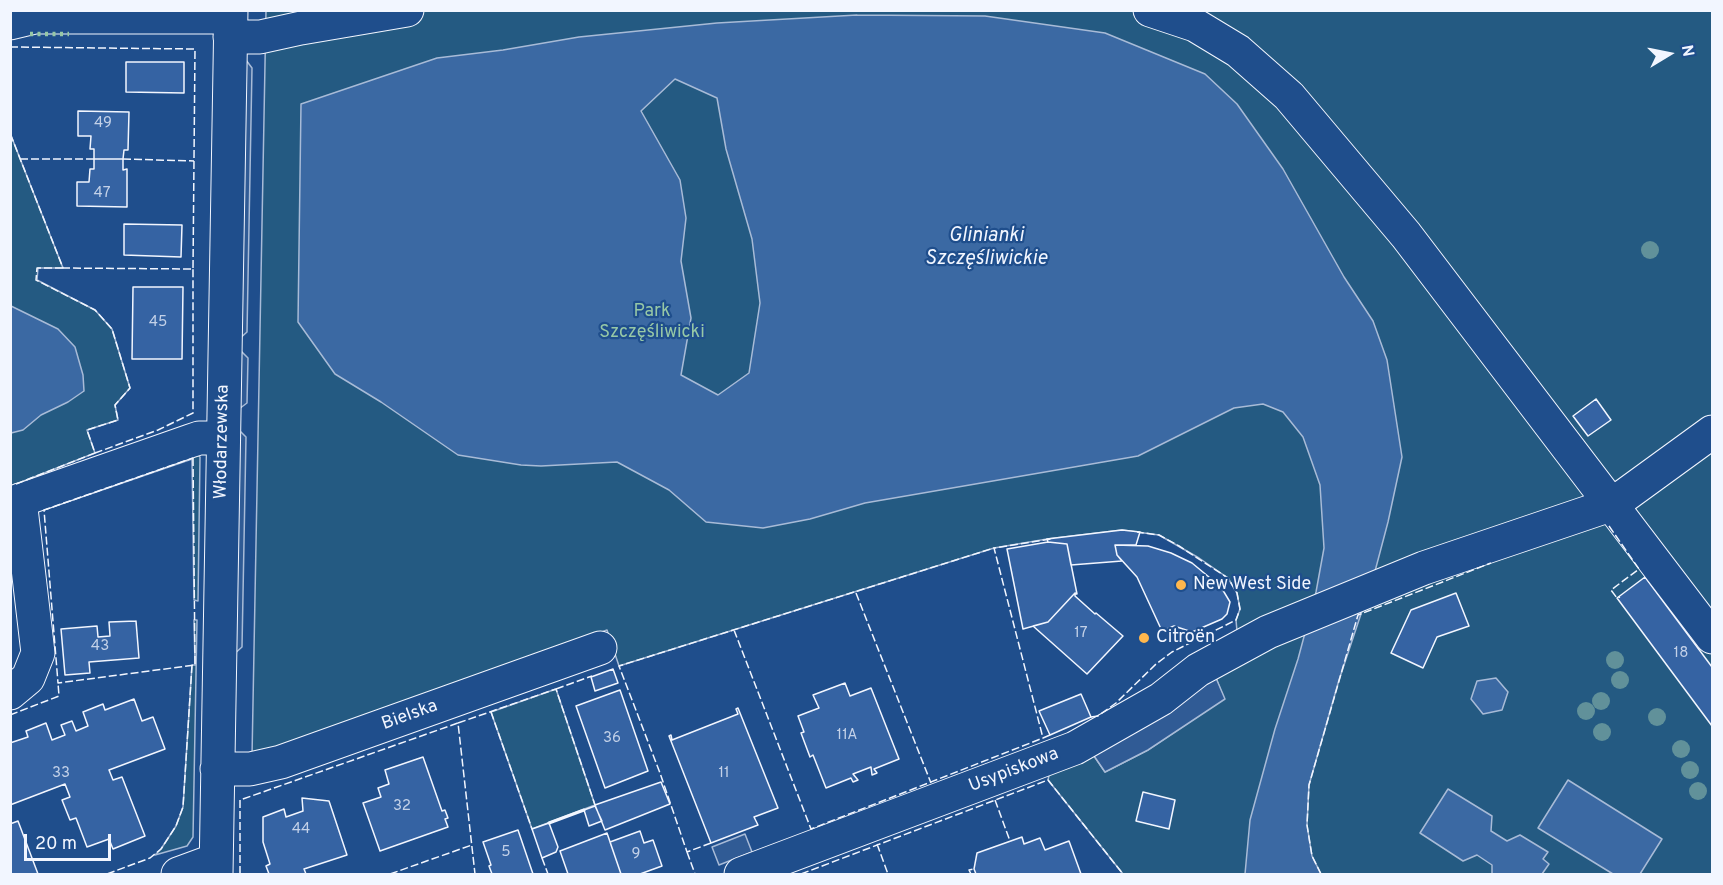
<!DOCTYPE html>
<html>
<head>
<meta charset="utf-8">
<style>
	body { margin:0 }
	#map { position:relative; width:1723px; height:885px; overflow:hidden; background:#1f4e8c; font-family:Overpass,sans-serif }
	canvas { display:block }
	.frame { position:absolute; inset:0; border:12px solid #f2f6ff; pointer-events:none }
	.north { position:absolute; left:1639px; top:24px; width:60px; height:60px; -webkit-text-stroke:4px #1f4e8c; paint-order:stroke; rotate:80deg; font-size:16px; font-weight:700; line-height:24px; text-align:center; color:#f2f6ff }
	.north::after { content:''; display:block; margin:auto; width:21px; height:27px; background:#f2f6ff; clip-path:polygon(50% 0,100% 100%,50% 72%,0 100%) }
	.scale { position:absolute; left:24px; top:834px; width:87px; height:27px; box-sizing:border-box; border:3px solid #f2f6ff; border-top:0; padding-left:8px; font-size:18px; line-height:21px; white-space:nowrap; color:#f2f6ff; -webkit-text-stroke:4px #1f4e8c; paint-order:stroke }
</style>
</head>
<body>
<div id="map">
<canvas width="1723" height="885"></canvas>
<div class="frame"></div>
<div class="north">N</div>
<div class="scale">20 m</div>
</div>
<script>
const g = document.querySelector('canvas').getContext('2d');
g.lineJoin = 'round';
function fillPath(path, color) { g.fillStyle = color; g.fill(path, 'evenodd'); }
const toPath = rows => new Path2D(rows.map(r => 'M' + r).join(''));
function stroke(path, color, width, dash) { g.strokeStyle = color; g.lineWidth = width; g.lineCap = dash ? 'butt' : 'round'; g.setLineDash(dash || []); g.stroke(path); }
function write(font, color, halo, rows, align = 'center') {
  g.font = font + ' Overpass,sans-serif'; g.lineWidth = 4.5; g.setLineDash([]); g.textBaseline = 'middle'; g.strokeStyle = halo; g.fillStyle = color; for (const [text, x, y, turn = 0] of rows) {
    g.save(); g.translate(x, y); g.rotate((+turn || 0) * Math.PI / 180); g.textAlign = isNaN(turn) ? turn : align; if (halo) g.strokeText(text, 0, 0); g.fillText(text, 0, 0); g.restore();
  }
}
const green = toPath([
	[266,11,1712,11,1712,874,1123,874,1048,780,1050,771,1092,753,1105,772,1148,750,1224,699,1216,678,1240,665,1236,620,1240,609,1237,593,1228,578,1199,558,1159,535,1122,530,1047,539,994,548,619,666,607,630,377,715,252,756,266,11],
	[10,133,63,268,38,268,37,280,95,310,112,329,130,388,115,405,118,420,87,430,95,453,11,486,10,133],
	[194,451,200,457,198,601,194,600,192,459,44,510,43,505,194,451],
	[194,620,197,620,193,837,187,846,155,855,161,849,176,826,183,807,192,665,195,665,194,620],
	[556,689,595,805,532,829,491,712,556,689]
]);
fillPath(green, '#245a82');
stroke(green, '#a8bbd7', 1.5);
const parking = toPath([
	[243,56,252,68,247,332,237,341,243,56],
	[237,347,248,358,247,403,235,412,237,347],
	[236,427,246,437,242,647,232,656,236,427],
	[1216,678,1225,699,1148,750,1105,772,1092,753,1216,678],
	[745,834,752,852,719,865,712,847,745,834]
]);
fillPath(parking, '#305b95');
stroke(parking, '#a8bbd7', 1.5);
const water = toPath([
	[857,15,985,16,1105,33,1205,74,1237,104,1283,169,1344,277,1373,321,1387,360,1402,457,1388,522,1374,575,1339,680,1309,785,1307,825,1312,856,1321,874,1245,874,1250,820,1275,729,1298,659,1316,592,1324,548,1320,485,1303,437,1283,412,1263,404,1234,408,1138,456,865,503,810,519,763,528,706,522,669,490,617,462,541,466,521,465,458,455,381,402,335,374,298,322,301,104,437,58,503,50,579,37,717,23,857,15],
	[675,79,717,98,726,149,752,239,760,303,749,373,718,395,681,375,691,318,681,261,686,218,680,180,641,111,675,79],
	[11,306,58,329,75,347,83,375,84,391,68,402,41,415,23,430,11,433,11,306],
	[1496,678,1508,692,1502,710,1483,714,1471,699,1477,681,1496,678],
	[1568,780,1662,839,1640,874,1613,874,1538,828,1568,780],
	[1448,789,1492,816,1491,831,1507,841,1520,835,1548,852,1543,859,1549,864,1542,874,1492,874,1492,865,1477,855,1463,861,1420,833,1448,789]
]);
fillPath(water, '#3b69a3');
stroke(water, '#a8bbd7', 1.5);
const building = toPath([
	[126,62,184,62,184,93,126,92,126,62],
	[78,111,129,112,128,150,124,150,123,159,94,159,94,149,90,149,91,136,78,136,78,111],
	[94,159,123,159,123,170,127,169,127,207,77,206,77,182,89,182,90,169,94,169,94,159],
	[124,224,182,225,181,257,124,255,124,224],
	[133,287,183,287,182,359,132,359,133,287],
	[1596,399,1611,420,1588,436,1573,416,1596,399],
	[1122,530,1140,532,1136,545,1115,545,1117,555,1122,561,1071,565,1067,544,1048,542,1047,539,1122,530],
	[1048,542,1067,544,1077,594,1075,593,1048,622,1023,629,1007,549,1048,542],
	[1115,545,1148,546,1171,553,1192,563,1221,587,1230,602,1227,614,1222,619,1192,632,1174,626,1162,631,1137,577,1117,555,1115,545],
	[1645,577,1712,667,1712,726,1617,598,1645,577],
	[1075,593,1075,596,1095,614,1096,613,1123,636,1087,674,1033,626,1048,622,1075,593],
	[1456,593,1469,626,1437,637,1423,668,1391,653,1411,610,1456,593],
	[136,621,139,658,89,662,90,673,65,675,61,629,97,626,98,637,110,636,109,622,136,621],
	[613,669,618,683,595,691,591,677,613,669],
	[845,683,850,696,871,688,899,759,874,769,877,773,872,775,871,767,853,774,858,780,853,782,851,778,826,788,813,755,810,757,801,733,804,732,798,716,819,708,813,695,845,683],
	[620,690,648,771,605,788,576,706,620,690],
	[1081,694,1091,717,1050,735,1039,711,1081,694],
	[134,699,142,721,153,717,165,749,109,770,113,780,122,777,145,836,113,849,109,839,87,847,76,818,70,820,62,800,70,797,65,784,10,805,10,743,28,737,26,731,46,723,52,740,65,735,61,725,72,721,76,731,88,726,83,712,103,704,105,710,134,699],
	[738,708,778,808,754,817,758,825,711,843,669,736,671,735,672,740,738,714,736,709,738,708],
	[423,757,442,811,445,810,448,818,445,819,448,827,380,851,363,803,381,797,378,788,389,784,385,770,423,757],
	[661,782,670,804,605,830,595,805,661,782],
	[1143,792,1175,800,1169,829,1136,821,1143,792],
	[302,798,329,801,347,855,304,869,306,874,269,874,266,866,270,864,263,842,263,817,284,809,286,817,303,811,302,798],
	[595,806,602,821,589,826,584,810,595,806],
	[18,821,38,874,10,874,10,824,18,821],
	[549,823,558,847,556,852,542,858,532,829,549,823],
	[518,830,533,874,492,874,489,866,491,865,483,842,518,830],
	[640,831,644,843,653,840,662,866,640,874,621,874,610,842,640,831],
	[607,833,621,874,568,874,560,851,607,833],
	[1022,837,1024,844,1040,838,1045,850,1069,841,1081,874,976,874,974,869,977,853,1022,837]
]);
fillPath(building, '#3563a3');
stroke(building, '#f2f6ff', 1.5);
const minor = toPath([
	[1150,10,1195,25,1238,51,1289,96,1406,235,1712,637],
	[10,23,35,17,230,17],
	[230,37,260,37,301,28,407,10],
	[10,504,190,441,199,438,223,438],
	[10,693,28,678,38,653,20,500],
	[217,769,250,769,281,762,600,648],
	[178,874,216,860],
	[216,874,231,10],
	[741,874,1075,748,1161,699,1198,670,1268,632,1424,568,1613,504,1712,432]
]);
stroke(minor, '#f2f6ff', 35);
stroke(minor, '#1f4e8c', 33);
stroke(toPath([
	[30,34,69,34]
]), '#97c8a6', 4.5, [3, 4.5]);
stroke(toPath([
	[10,47,195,49,193,269,63,268,10,133],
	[20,159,94,159],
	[123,159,194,161],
	[63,268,37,268,36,280,95,310,112,329,130,388,115,405,118,420,87,430,95,453,158,430,193,413,193,269],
	[193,458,195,665,58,683,44,510,193,458],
	[16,484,95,453],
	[1609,526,1639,569,1611,590,1617,598,1620,597],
	[856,593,931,783],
	[734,630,811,829,1043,738],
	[556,689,592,676],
	[491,712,532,829],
	[10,715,59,696,58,683],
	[1091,717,1098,716,1116,703,1156,664,1172,652,1236,620,1240,609,1237,593,1228,578,1179,546,1159,535,1137,532],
	[458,723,556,689,595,805],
	[1050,735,1043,738,994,548,1051,539],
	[995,800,1010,841],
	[711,843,687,852,660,773,619,666,994,548],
	[877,844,888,874],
	[687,852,695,874],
	[542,858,548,874],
	[107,874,150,858,161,849,176,826,183,807,192,665],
	[240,874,240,800,458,723,475,874],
	[390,874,472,845],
	[801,874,1048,780,1123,874],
	[971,874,969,870,974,869],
	[1321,874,1312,856,1307,825,1309,785,1358,615,1491,563]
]), '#f2f6ff', 1.5, [8, 3]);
stroke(toPath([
	[549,823,584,810]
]), '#f2f6ff', 3);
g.fillStyle = '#61919a';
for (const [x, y] of [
	[1650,250],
	[1615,660],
	[1620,680],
	[1601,701],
	[1586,711],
	[1657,717],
	[1602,732],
	[1681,749],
	[1690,770],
	[1698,791]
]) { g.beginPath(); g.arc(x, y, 9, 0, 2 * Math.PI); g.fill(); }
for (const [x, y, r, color] of [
	[1181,585,6,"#ffb74d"],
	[1144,638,6,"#ffb74d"]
]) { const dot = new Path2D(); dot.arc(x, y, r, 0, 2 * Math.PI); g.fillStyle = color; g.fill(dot); stroke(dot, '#1f4e8c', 2); }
write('15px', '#c3d1e8', null, [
	["49",103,124],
	["47",102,194],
	["45",158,323],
	["17",1081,634],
	["43",100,647],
	["18",1681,654],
	["11A",847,736],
	["36",612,739],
	["33",61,774],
	["11",724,774],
	["32",402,807],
	["44",301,830],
	["5",506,853],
	["9",636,855]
]);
write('18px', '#97c8a6', '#1f4e8c', [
	["Park",652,312],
	["Szczęśliwicki",652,333]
]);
write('18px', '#f2f6ff', '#1f4e8c', [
	["Włodarzewska",223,442,-89],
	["Bielska",410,716,-20],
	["Usypiskowa",1014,771,-21]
]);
write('18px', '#f2f6ff', '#1f4e8c', [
	["New West Side",1193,585],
	["Citroën",1156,638]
], 'left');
write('italic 20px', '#f2f6ff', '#1f4e8c', [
	["Glinianki",986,237],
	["Szczęśliwickie",986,260]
]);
</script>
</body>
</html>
